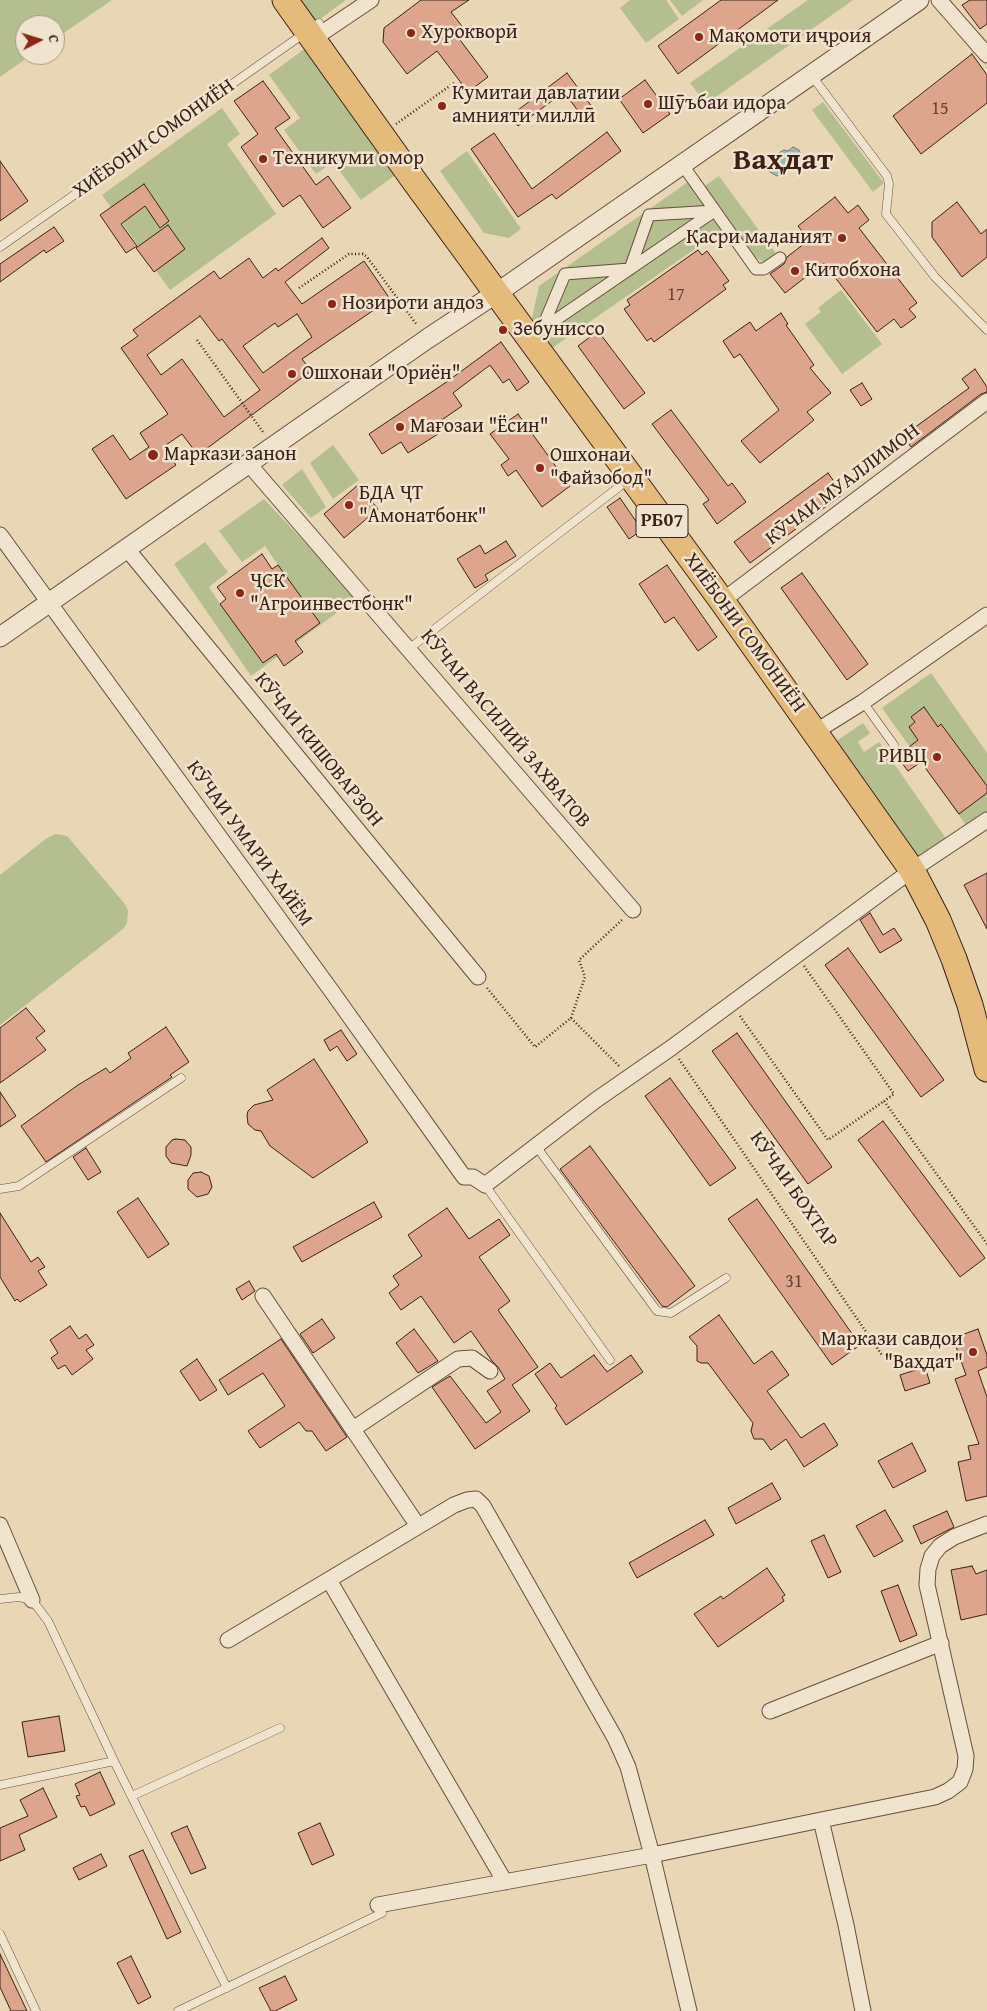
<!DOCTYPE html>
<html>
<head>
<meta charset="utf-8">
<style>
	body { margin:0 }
	#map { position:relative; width:987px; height:2011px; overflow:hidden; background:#e8d6b5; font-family:"Gentium Book Plus",serif }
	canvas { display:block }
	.north { position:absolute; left:15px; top:15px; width:50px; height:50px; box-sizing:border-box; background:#f0e4cf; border:1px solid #a89686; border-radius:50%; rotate:85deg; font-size:14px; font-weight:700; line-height:20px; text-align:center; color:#3c2118 }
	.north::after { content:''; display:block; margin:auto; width:18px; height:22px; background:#8f2418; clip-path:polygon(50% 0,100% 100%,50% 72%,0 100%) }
</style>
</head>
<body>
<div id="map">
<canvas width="987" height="2011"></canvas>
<div class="north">С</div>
</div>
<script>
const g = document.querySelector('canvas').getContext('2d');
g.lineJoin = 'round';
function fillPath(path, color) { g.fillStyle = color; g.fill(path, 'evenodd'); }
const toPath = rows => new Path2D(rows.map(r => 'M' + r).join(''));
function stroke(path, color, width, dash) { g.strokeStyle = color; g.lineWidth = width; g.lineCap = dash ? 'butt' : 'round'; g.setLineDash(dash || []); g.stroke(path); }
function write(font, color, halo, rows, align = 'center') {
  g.font = font + ' "Gentium Book Plus",serif'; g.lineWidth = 5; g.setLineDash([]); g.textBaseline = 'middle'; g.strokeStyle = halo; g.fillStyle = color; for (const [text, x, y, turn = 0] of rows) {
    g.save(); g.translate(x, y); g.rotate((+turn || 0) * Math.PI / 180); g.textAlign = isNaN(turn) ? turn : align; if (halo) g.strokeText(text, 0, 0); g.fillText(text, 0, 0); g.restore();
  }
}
fillPath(toPath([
	[0,0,112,0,55,39,55,25,25,25,25,55,31,55,0,77],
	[300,0,346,0,316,22],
	[630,0,666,0,679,19,646,43,620,8],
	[670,0,703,0,682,16],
	[808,0,853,0,706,104,690,83],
	[307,47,398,173,361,200,333,162,316,174,284,130,300,118,269,75],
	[823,102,884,183,873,192,812,110],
	[222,108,240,134,227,144,276,214,170,290,102,195],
	[467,151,521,229,509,238,484,233,440,171],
	[719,176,777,255,765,263,751,255,703,187],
	[691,180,725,228,552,348,532,318,539,286],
	[841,290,882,344,842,374,805,324,821,312,818,308],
	[333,445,359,480,333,499,310,463],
	[302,469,326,507,311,518,282,485],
	[264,499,357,598,251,676,174,564,205,542,228,572,209,587,220,604,278,565,265,546,242,562,219,531],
	[931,673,987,753,987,815,968,828,882,708],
	[863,723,870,733,858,742,864,752,879,742,947,840,918,861,835,742],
	[56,834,67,836,124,903,128,910,127,923,123,929,0,1025,0,875,47,838]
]), '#b4be8f');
const water = toPath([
	[793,147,799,150,801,154,801,159,796,163,794,168,777,176,770,172,769,164,774,160,777,154,784,150,788,151,793,147]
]);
fillPath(water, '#9db6b9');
stroke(water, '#767a79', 1);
const building = toPath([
	[421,0,469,0,451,12,465,30,457,36,488,77,468,92,437,51,407,74,383,42,384,28,421,0],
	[721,0,778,0,678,74,658,46,721,0],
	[970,0,987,0,987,24,980,29,962,5,970,0],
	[972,54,987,75,987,103,921,154,893,116,972,54],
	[567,73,595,111,584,119,564,92,518,126,510,116,567,73],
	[645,80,670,114,643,133,619,99,645,80],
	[263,81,290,118,275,128,316,185,328,176,351,208,323,228,300,195,283,207,241,147,258,134,234,101,263,81],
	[607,132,621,151,556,199,552,194,518,217,471,149,494,133,532,189,607,132],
	[0,161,28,201,0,221,0,161],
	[144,184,169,221,160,228,145,206,121,224,137,246,126,253,100,215,144,184],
	[835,197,848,213,858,205,869,220,859,228,917,303,909,309,916,317,901,328,894,319,877,332,824,263,785,293,770,274,784,264,787,257,809,240,798,226,835,197],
	[957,202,981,234,987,229,987,257,962,277,932,237,932,222,957,202],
	[168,225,185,249,154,272,136,248,168,225],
	[54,227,64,241,46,253,44,250,0,282,0,264,54,227],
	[322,238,329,248,285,282,302,304,364,261,390,299,302,359,311,371,198,455,182,434,163,447,176,465,126,499,92,449,113,435,130,460,149,447,140,433,168,414,121,348,138,336,133,330,214,271,220,279,249,258,263,278,276,268,278,271,322,238],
	[297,314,312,337,263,373,243,346,275,323,278,327,297,314],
	[200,316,219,341,222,339,260,390,224,417,182,359,161,375,147,355,200,316],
	[698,250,702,255,707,251,729,281,723,285,726,289,654,342,651,338,647,341,624,309,630,305,627,300,698,250],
	[781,313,788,324,786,325,814,365,810,368,831,393,807,412,814,420,760,463,741,441,779,410,740,354,734,358,723,341,750,322,756,331,781,313],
	[598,331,645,393,624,409,578,346,598,331],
	[501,342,529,382,517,391,509,379,503,383,490,365,453,393,462,406,433,426,438,434,408,453,401,442,382,454,369,434,448,381,501,342],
	[975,369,987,387,987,392,981,394,911,447,903,436,969,388,962,379,975,369],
	[862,383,872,399,861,406,850,390,862,383],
	[671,410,728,486,732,483,746,502,717,524,703,504,709,500,652,424,671,410],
	[518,414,570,486,542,507,516,470,508,476,501,465,509,459,490,434,518,414],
	[828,473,843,494,750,563,734,542,828,473],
	[358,485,378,509,344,538,324,514,358,485],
	[620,498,642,530,629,539,607,507,620,498],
	[506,541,516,556,485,575,488,580,475,588,457,559,480,545,485,554,506,541],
	[262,554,272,569,278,565,320,623,295,641,303,652,284,666,276,654,263,663,220,604,226,599,217,587,262,554],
	[667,565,717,637,698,651,674,617,665,623,639,584,667,565],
	[802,573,868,664,847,680,781,588,802,573],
	[924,707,938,727,941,724,987,786,987,793,959,814,921,762,908,771,901,762,913,753,909,747,918,740,909,727,915,722,911,717,924,707],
	[987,873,987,929,964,885,987,873],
	[870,913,883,935,894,928,902,940,880,953,860,920,870,913],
	[848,948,944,1080,921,1097,825,965,848,948],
	[26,1008,45,1031,36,1038,46,1050,0,1083,0,1028,26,1008],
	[166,1027,189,1062,170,1075,172,1077,46,1162,21,1126,78,1085,106,1068,110,1073,131,1058,128,1053,166,1027],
	[341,1030,357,1054,347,1061,337,1046,330,1051,324,1040,341,1030],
	[737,1033,832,1167,808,1184,712,1051,737,1033],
	[314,1059,368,1142,313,1178,270,1146,261,1131,255,1130,248,1124,247,1115,248,1111,254,1105,273,1100,267,1090,314,1059],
	[670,1078,736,1168,710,1186,645,1096,670,1078],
	[0,1092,16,1116,0,1127,0,1092],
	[883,1121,985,1258,960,1277,858,1140,883,1121],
	[176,1139,185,1140,191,1147,191,1155,187,1166,171,1163,166,1156,166,1147,172,1140,176,1139],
	[590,1146,695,1286,667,1307,662,1306,560,1169,590,1146],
	[86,1148,101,1172,88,1180,73,1157,86,1148],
	[201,1172,209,1176,212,1187,208,1194,197,1197,188,1189,188,1180,193,1173,201,1172],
	[138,1198,169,1244,148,1258,117,1212,138,1198],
	[757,1199,860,1345,832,1365,728,1219,757,1199],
	[374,1202,382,1217,302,1262,293,1247,374,1202],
	[447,1208,469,1239,499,1219,510,1235,479,1257,510,1301,498,1310,538,1367,512,1385,530,1411,475,1449,432,1387,450,1376,486,1423,501,1412,487,1391,505,1379,498,1367,492,1361,471,1331,454,1343,421,1296,401,1310,389,1293,399,1285,393,1276,422,1256,408,1235,447,1208],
	[0,1213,31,1262,38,1257,45,1267,38,1271,47,1285,20,1302,17,1299,15,1301,0,1277,0,1213],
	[249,1281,255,1291,242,1300,236,1289,249,1281],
	[719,1315,754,1364,772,1351,789,1375,767,1391,801,1438,824,1423,838,1445,804,1467,786,1439,771,1450,763,1439,754,1439,751,1431,753,1423,708,1363,701,1363,697,1361,697,1346,689,1337,719,1315],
	[322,1319,335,1338,313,1353,300,1334,322,1319],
	[70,1326,79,1339,86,1334,94,1345,86,1350,93,1359,72,1375,65,1365,58,1369,51,1358,58,1353,50,1340,70,1326],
	[414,1329,438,1361,418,1373,396,1343,414,1329],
	[978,1329,987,1355,987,1367,978,1371,987,1397,987,1496,966,1501,958,1462,971,1459,968,1446,979,1444,955,1379,966,1375,953,1338,978,1329],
	[281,1339,347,1437,326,1451,312,1431,306,1431,299,1422,260,1448,248,1431,285,1406,263,1373,228,1395,219,1380,281,1339],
	[594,1355,607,1372,631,1355,643,1372,566,1425,555,1408,557,1406,535,1374,550,1363,561,1378,594,1355],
	[197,1359,217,1390,200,1401,180,1371,197,1359],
	[925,1367,930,1383,905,1391,900,1375,925,1367],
	[912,1443,926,1471,893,1488,878,1461,912,1443],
	[772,1483,781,1499,736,1524,728,1508,772,1483],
	[885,1510,903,1541,874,1557,856,1526,885,1510],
	[947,1511,954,1527,921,1544,913,1526,947,1511],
	[705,1520,714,1535,637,1578,629,1563,705,1520],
	[824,1535,841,1572,828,1578,811,1541,824,1535],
	[972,1566,976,1574,987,1570,987,1614,961,1620,951,1570,972,1566],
	[767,1568,785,1595,782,1597,784,1601,718,1647,694,1614,721,1596,723,1599,767,1568],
	[898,1585,917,1635,900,1642,881,1591,898,1585],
	[59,1716,65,1751,28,1757,22,1722,59,1716],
	[100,1772,115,1804,90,1816,85,1806,81,1807,76,1796,80,1795,75,1784,100,1772],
	[43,1788,57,1817,19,1835,25,1850,0,1861,0,1828,28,1816,20,1800,43,1788],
	[320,1823,334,1855,312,1865,298,1833,320,1823],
	[187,1826,206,1868,191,1874,171,1833,187,1826],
	[143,1850,181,1932,167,1939,129,1856,143,1850],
	[101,1854,107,1866,79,1880,73,1868,101,1854],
	[0,1954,27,2011,11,2011,0,1987,0,1954],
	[131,1956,151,1997,138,2004,117,1963,131,1956],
	[285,1976,297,2000,275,2011,271,2011,259,1988,285,1976]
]);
fillPath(building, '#dca58c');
stroke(building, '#3c2118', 1);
const service = toPath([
	[812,76,887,176,889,184,886,214,935,277,987,330],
	[0,247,319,23],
	[410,648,628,480],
	[863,702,894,745],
	[536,1146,657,1311,671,1313,726,1278],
	[485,1185,610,1360],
	[0,1189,19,1186,181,1078],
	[0,1599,19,1597,32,1600,48,1621,114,1761,227,1988],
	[0,1785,114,1761],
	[132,1796,280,1728],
	[0,1934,36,2011],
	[178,2011,382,1913]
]);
const pedestrian = toPath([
	[682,164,756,269,764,269,780,258],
	[541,330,713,212],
	[541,331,565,274,630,269,649,215,715,211]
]);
const minor = toPath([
	[939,0,987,55],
	[313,39,371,0],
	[248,463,633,910],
	[0,535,333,993,464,1177,473,1177,485,1185,596,1100,671,1048,912,870,987,820],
	[127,549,478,977],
	[722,601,987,401],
	[815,732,863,702,987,615],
	[263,1296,418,1526],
	[353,1429,458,1359,472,1358,490,1371],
	[0,1525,32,1600],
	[329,1580,505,1882],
	[228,1640,454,1505,467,1500,476,1499,483,1506,615,1738,628,1767,652,1855,689,2011],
	[770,1711,941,1643],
	[378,1905,652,1855,821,1820],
	[863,2011,846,1925,821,1820,935,1797,948,1791,960,1782,965,1769,966,1756,927,1585,928,1569,932,1556,940,1546,954,1537,987,1524]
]);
const tertiary = toPath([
	[0,637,427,339,507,286,919,0]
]);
const trunk = toPath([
	[285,0,415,182,722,601,912,870,938,920,954,959,970,1005,987,1069]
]);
stroke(service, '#674e3f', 9);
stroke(pedestrian, '#674e3f', 13);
stroke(minor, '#674e3f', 17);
stroke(tertiary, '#674e3f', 21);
stroke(trunk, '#3c2118', 27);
stroke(toPath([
	[396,124,454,83],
	[299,288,349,254,363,254,367,257,417,325],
	[197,340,263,432],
	[804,966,894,1094,884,1101],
	[487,988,535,1047,571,1018,620,1067],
	[740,1016,828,1140,884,1101,987,1244],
	[571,1018,585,977,579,960,623,919],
	[679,1059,882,1355]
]), '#3c2118', 2.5, [1, 2.5]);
stroke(service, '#f0e4cf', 8);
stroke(pedestrian, '#f0e4cf', 11);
stroke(minor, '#f0e4cf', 15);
stroke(tertiary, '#f0e4cf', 19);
stroke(trunk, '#e4bb7a', 25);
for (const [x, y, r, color] of [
	[411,33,5,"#8f2418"],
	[699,37,5,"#8f2418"],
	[648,104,5,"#8f2418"],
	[442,106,5,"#8f2418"],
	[263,159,5,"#8f2418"],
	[842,238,5,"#8f2418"],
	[795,271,5,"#8f2418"],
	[332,304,5,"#8f2418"],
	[503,330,5,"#8f2418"],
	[292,374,5,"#8f2418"],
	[400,427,5,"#8f2418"],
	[153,455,6,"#8f2418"],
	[540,468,5,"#8f2418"],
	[349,505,5,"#8f2418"],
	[240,593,5,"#8f2418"],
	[937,757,5,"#8f2418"],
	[973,1352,5,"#8f2418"]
]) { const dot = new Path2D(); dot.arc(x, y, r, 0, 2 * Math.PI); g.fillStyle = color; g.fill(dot); stroke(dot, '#f0e4cf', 2); }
write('18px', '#644235', null, [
	["15",940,109],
	["17",676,295],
	["31",794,1282]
]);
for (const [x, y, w] of [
	[662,521,52]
]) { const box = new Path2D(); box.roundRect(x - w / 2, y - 16.5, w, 33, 4); g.fillStyle = '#f0e4cf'; g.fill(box); stroke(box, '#3c2118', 1); }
write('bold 19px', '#3c2118', null, [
	["РБ07",662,521]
]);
write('20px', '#3c2118', '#f0e4cf', [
	["Хурокворӣ",421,33],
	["Мақомоти иҷроия",709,37],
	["Кумитаи давлатии",452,94],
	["амнияти миллӣ",452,117],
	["Шӯъбаи идора",658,104],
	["Техникуми омор",273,159],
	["Қасри маданият",832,238,"right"],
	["Китобхона",805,271],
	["Нозироти андоз",342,304],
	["Зебуниссо",513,330],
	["Ошхонаи \"Ориён\"",302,374],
	["Мағозаи \"Ёсин\"",410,427],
	["Маркази занон",164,455],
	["Ошхонаи",550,456],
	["\"Файзобод\"",550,479],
	["БДА ҶТ",359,494],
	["\"Амонатбонк\"",359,517],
	["ҶСК",250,582],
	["\"Агроинвестбонк\"",250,605],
	["РИВЦ",927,757,"right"],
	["Маркази савдои",963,1340,"right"],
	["\"Ваҳдат\"",963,1363,"right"]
], 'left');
write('20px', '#3c2118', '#f0e4cf', [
	["ХИЁБОНИ СОМОНИЁН",154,139,-35],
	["КӮЧАИ МУАЛЛИМОН",843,485,-37],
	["ХИЁБОНИ СОМОНИЁН",744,633,54],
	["КӮЧАИ ВАСИЛИЙ ЗАХВАТОВ",505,729,50],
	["КӮЧАИ КИШОВАРЗОН",318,750,51],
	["КӮЧАИ УМАРИ ХАЙЁМ",249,844,54],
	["КӮЧАИ БОХТАР",793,1190,55]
]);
write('bold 30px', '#3c2118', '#f0e4cf', [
	["Ваҳдат",783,161]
]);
</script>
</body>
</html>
